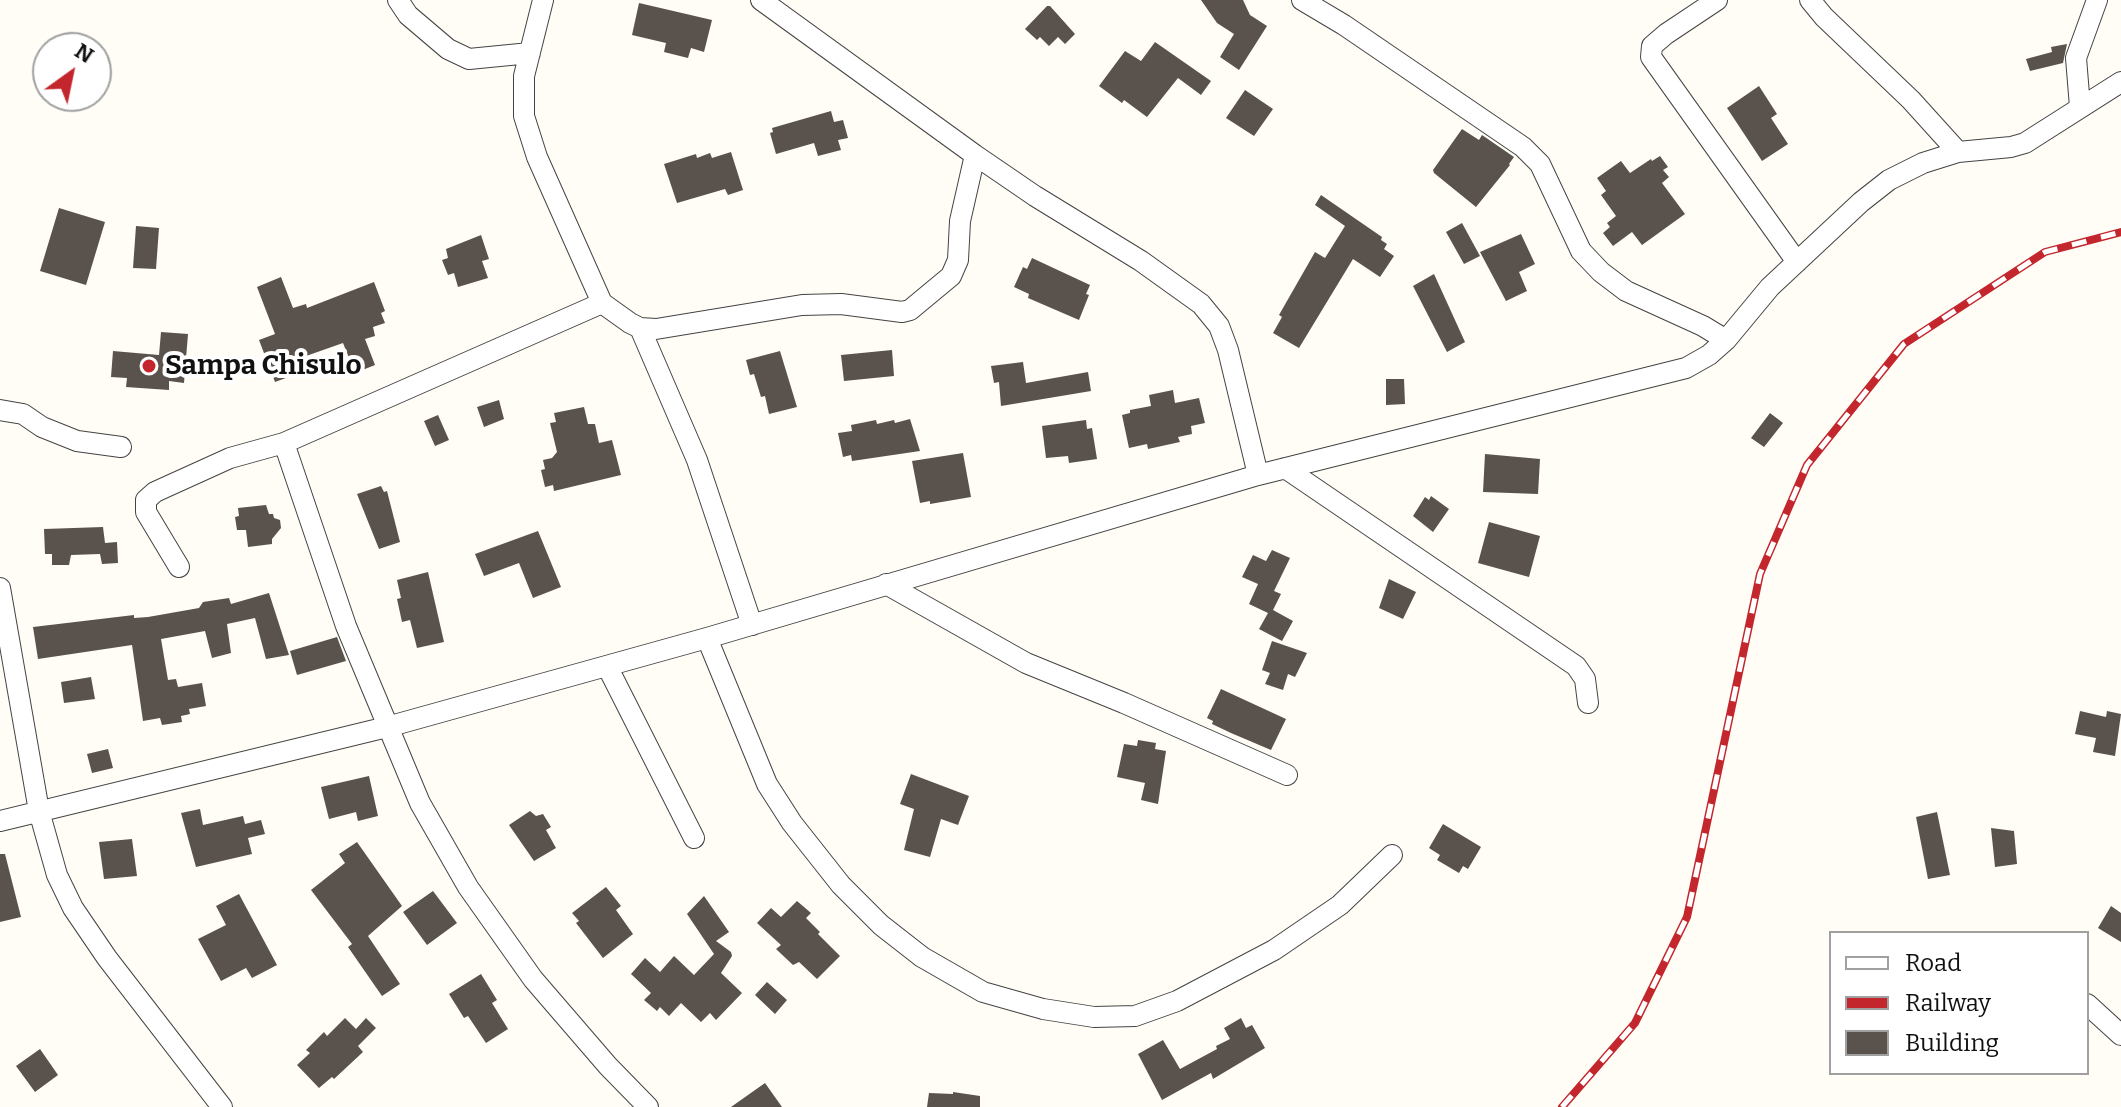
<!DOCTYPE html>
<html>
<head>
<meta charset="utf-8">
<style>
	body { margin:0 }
	#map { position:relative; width:2121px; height:1107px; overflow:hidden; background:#fffdf5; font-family:Bitter,serif }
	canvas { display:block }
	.legend { position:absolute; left:1829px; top:931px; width:260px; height:144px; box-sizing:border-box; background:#fff; border:2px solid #a0a0a0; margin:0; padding:10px 14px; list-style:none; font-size:24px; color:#111 }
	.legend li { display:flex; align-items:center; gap:16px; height:40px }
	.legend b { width:40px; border:2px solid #a0a0a0 }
	.north { position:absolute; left:32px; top:32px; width:80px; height:80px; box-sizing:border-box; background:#fff; border:2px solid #a0a0a0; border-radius:50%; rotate:33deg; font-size:22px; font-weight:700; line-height:32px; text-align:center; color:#111 }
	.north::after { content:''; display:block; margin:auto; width:28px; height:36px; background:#c4262e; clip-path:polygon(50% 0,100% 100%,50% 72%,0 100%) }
</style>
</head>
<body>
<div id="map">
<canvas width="2121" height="1107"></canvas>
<ul class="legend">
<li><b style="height:10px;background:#fff"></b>Road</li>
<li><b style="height:10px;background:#c4262e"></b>Railway</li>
<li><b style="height:22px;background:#5a524d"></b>Building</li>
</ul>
<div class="north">N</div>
</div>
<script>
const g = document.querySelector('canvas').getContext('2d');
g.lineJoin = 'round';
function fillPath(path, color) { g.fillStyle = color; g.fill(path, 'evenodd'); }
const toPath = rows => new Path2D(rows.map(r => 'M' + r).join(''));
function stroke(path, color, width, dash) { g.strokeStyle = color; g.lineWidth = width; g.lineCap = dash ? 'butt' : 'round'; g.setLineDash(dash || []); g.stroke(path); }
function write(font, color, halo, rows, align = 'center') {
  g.font = font + ' Bitter,serif'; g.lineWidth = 8; g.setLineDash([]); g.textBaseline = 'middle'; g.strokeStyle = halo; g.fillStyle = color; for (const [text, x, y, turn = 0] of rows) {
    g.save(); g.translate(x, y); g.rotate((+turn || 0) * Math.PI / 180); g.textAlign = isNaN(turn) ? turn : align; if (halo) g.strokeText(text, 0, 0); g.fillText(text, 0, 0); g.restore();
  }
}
fillPath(toPath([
	[1201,0,1243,0,1250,15,1267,26,1239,70,1220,57,1234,34,1217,23],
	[639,3,712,20,704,52,691,48,688,58,664,52,666,43,632,35],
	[1047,6,1050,6,1075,34,1065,44,1058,37,1049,46,1040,37,1037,40,1025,29],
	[1155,42,1211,81,1201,95,1178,78,1147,117,1124,100,1122,103,1099,86,1125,51,1141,61],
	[2067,44,2063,63,2030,71,2026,59,2052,52,2051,47],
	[1759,86,1777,114,1771,118,1788,144,1762,161,1727,108],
	[1245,90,1273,109,1254,136,1226,118],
	[831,111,834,122,843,120,848,138,838,140,841,150,818,156,814,143,776,154,770,133,773,132,772,128],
	[1462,129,1479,140,1482,135,1514,157,1509,164,1510,165,1476,207,1434,173,1433,170],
	[731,152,743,190,728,195,725,189,677,203,664,164,696,154,697,158,710,153,712,158],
	[1660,156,1668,167,1663,170,1669,177,1662,183,1685,214,1642,245,1632,232,1613,246,1603,233,1610,227,1607,223,1616,216,1601,195,1606,191,1597,178,1621,161,1630,173,1651,159,1652,161],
	[1321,195,1382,237,1381,240,1387,244,1384,249,1394,256,1380,277,1353,259,1299,348,1273,333,1282,317,1279,315,1315,252,1325,258,1345,226,1315,205],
	[59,208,105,222,86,285,40,271],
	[1462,223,1480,256,1464,264,1446,232],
	[136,226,159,228,156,269,133,268],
	[1521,234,1535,264,1519,272,1527,291,1506,301,1480,252],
	[481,235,489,259,482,261,488,278,458,287,454,273,448,275,442,260,448,258,446,249],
	[1032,258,1090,285,1086,294,1089,295,1079,320,1028,298,1029,294,1014,287,1023,267,1027,269],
	[1434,274,1465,342,1447,352,1413,286],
	[281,277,293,308,306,304,307,308,374,282,385,311,381,313,385,323,373,327,375,336,365,339,375,365,355,373,343,343,289,362,294,375,275,382,259,340,275,334,257,287],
	[161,332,188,334,184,383,169,381,169,390,126,387,127,378,111,377,113,351,159,355],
	[892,350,894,376,844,381,841,355],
	[780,351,797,407,769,414,765,396,761,397,754,374,750,375,746,360],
	[1023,362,1026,383,1088,372,1091,391,1001,406,999,382,994,383,991,366],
	[1386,379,1404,379,1405,404,1386,405],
	[1173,390,1175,403,1199,398,1205,423,1191,426,1192,434,1178,437,1180,442,1148,449,1147,444,1129,448,1122,415,1130,413,1130,410,1151,406,1149,395],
	[499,400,504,419,484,427,477,407],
	[584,407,588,424,595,424,599,443,612,440,621,475,554,491,553,485,545,487,541,470,545,469,543,460,552,458,557,452,550,423,556,422,554,413],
	[1770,413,1783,423,1764,447,1751,438],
	[438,415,449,440,435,446,424,421],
	[910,419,920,451,852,461,851,455,843,457,838,433,852,431,851,425,876,420,877,424,894,420,895,423],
	[1086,420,1087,429,1092,428,1097,459,1069,463,1068,456,1046,458,1042,426],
	[963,453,971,497,930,504,930,501,920,503,912,461],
	[1485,454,1540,459,1538,494,1483,492],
	[381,486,384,492,387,491,400,542,379,549,357,494],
	[1431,496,1449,509,1433,532,1413,516,1425,497,1429,500],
	[266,505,269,514,273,514,274,518,280,520,281,528,272,539,272,544,248,547,246,530,237,530,235,517,239,516,238,508],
	[1489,522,1540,536,1529,577,1478,563],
	[103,527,105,543,117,542,118,563,102,564,100,554,71,555,69,565,52,565,52,554,45,554,44,529],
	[538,531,561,587,533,598,519,563,484,576,475,554],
	[1272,550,1290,558,1274,591,1281,594,1273,610,1293,621,1282,641,1259,629,1268,613,1249,604,1258,584,1242,577,1253,555,1266,561],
	[428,572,444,642,417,648,410,620,402,622,397,599,401,598,397,580],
	[1389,579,1416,592,1403,619,1379,608],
	[269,593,289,655,266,659,255,618,227,624,231,653,212,658,205,631,161,639,168,680,176,679,178,687,202,683,206,706,189,709,190,714,181,716,182,722,162,725,160,718,143,721,132,645,38,659,33,627,134,615,134,618,148,617,199,608,203,602,229,598,231,604],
	[337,637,346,661,297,675,290,651],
	[1272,641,1307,653,1295,677,1288,674,1283,690,1265,684,1270,673,1262,670],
	[91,677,95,699,64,703,61,682],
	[1221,689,1286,719,1271,750,1231,733,1212,724,1213,721,1207,718],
	[2080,711,2106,717,2107,711,2121,714,2115,756,2093,752,2096,738,2075,734],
	[1138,740,1156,743,1155,749,1166,751,1158,804,1141,800,1145,783,1117,777,1124,744,1137,746],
	[108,749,113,768,92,773,87,754],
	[911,774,969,796,958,825,941,819,930,857,904,850,914,809,900,804],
	[369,776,378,816,358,821,356,812,329,819,321,787],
	[200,809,203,825,243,816,245,824,261,820,265,834,248,838,252,854,196,867,181,813],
	[530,811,536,816,543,814,551,827,546,830,556,848,534,861,509,825],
	[1937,812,1950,875,1928,879,1916,817],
	[1443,824,1481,847,1468,869,1463,866,1459,873,1437,860,1440,855,1429,848],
	[1991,828,2014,831,2017,864,1995,867],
	[132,839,137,876,104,879,99,842],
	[357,842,402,906,368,936,400,984,382,996,348,947,352,944,311,890,345,863,339,854],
	[0,854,5,854,21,917,0,922],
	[606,887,621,906,616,910,633,934,603,958,576,923,579,921,572,913],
	[433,891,457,923,427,945,403,912],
	[239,894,277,965,252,978,246,968,221,981,198,939,226,925,216,906],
	[704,896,729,932,716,941,731,952,732,956,721,973,742,993,716,1020,710,1013,701,1022,681,1003,669,1016,660,1007,657,1011,644,1000,651,993,631,974,645,958,660,972,674,956,694,975,714,954,687,914],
	[797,901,811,913,806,918,820,932,818,934,840,956,817,979,799,962,793,965,776,949,781,945,757,923,771,908,781,917],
	[2111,906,2121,913,2121,942,2098,928],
	[481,974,497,1000,492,1003,508,1029,486,1043,468,1016,464,1018,449,994],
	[767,982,787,1000,775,1014,755,995],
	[345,1018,356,1029,366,1018,376,1028,358,1046,363,1052,334,1079,332,1077,319,1088,297,1065,310,1053,306,1050,324,1032,327,1036],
	[1241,1018,1246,1028,1252,1025,1265,1048,1213,1079,1211,1073,1162,1100,1138,1054,1163,1040,1180,1069,1217,1049,1216,1046,1230,1039,1224,1028],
	[40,1049,58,1075,35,1092,16,1066],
	[765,1083,782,1107,731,1107],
	[953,1092,980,1096,980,1107,927,1107,929,1093,953,1094]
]), '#5a524d');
const minor = toPath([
	[398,0,408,15,448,49,469,59,530,53],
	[761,0,975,155,1035,196,1141,261,1201,304,1219,326,1228,350,1258,475],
	[1302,0,1344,25,1523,147,1540,164,1581,251,1601,272,1626,291,1703,326,1726,340],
	[1717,0,1666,34,1652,46,1651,57,1797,262],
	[1810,0,1824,17,1911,100,1958,152],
	[2080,107,2076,58,2097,0],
	[602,303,630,323,640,328,656,329,802,305,841,304,902,312,910,310,951,276,958,260,960,221,975,155],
	[640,328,697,460,752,625],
	[0,410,23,414,42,427,77,441,121,447],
	[284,443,346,626,420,803,468,887,533,979,608,1066,648,1107],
	[1285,468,1576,666,1585,679,1588,703],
	[179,567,146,512,146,500,155,492,230,458,284,443,602,303,537,157,524,116,524,76,543,0],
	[886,584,1026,663,1124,703,1287,775],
	[0,588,39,811,57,875,73,908,107,958,222,1107],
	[707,638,767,784,792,823,841,885,881,925,922,957,983,992,1043,1009,1094,1017,1135,1016,1177,1001,1274,950,1340,905,1392,855],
	[607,666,694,838],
	[0,821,387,727,707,638,1258,475,1686,368,1709,355,1726,340,1770,287,1861,202,1889,180,1923,163,1958,152,2011,147,2025,143,2121,82],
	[2087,1004,2121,1035]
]);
stroke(minor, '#444', 22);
stroke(minor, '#fff', 20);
const rail = toPath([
	[1562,1107,1635,1023,1687,917,1760,574,1807,465,1904,344,2045,252,2121,232]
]);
stroke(rail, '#c4262e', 8);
stroke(rail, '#fff', 5, [15]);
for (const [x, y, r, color] of [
	[149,366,8,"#c4262e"]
]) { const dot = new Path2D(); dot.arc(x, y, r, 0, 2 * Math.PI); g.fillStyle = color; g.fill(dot); stroke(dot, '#fff', 3); }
write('bold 28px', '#111', '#fff', [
	["Sampa Chisulo",165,366]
], 'left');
</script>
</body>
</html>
